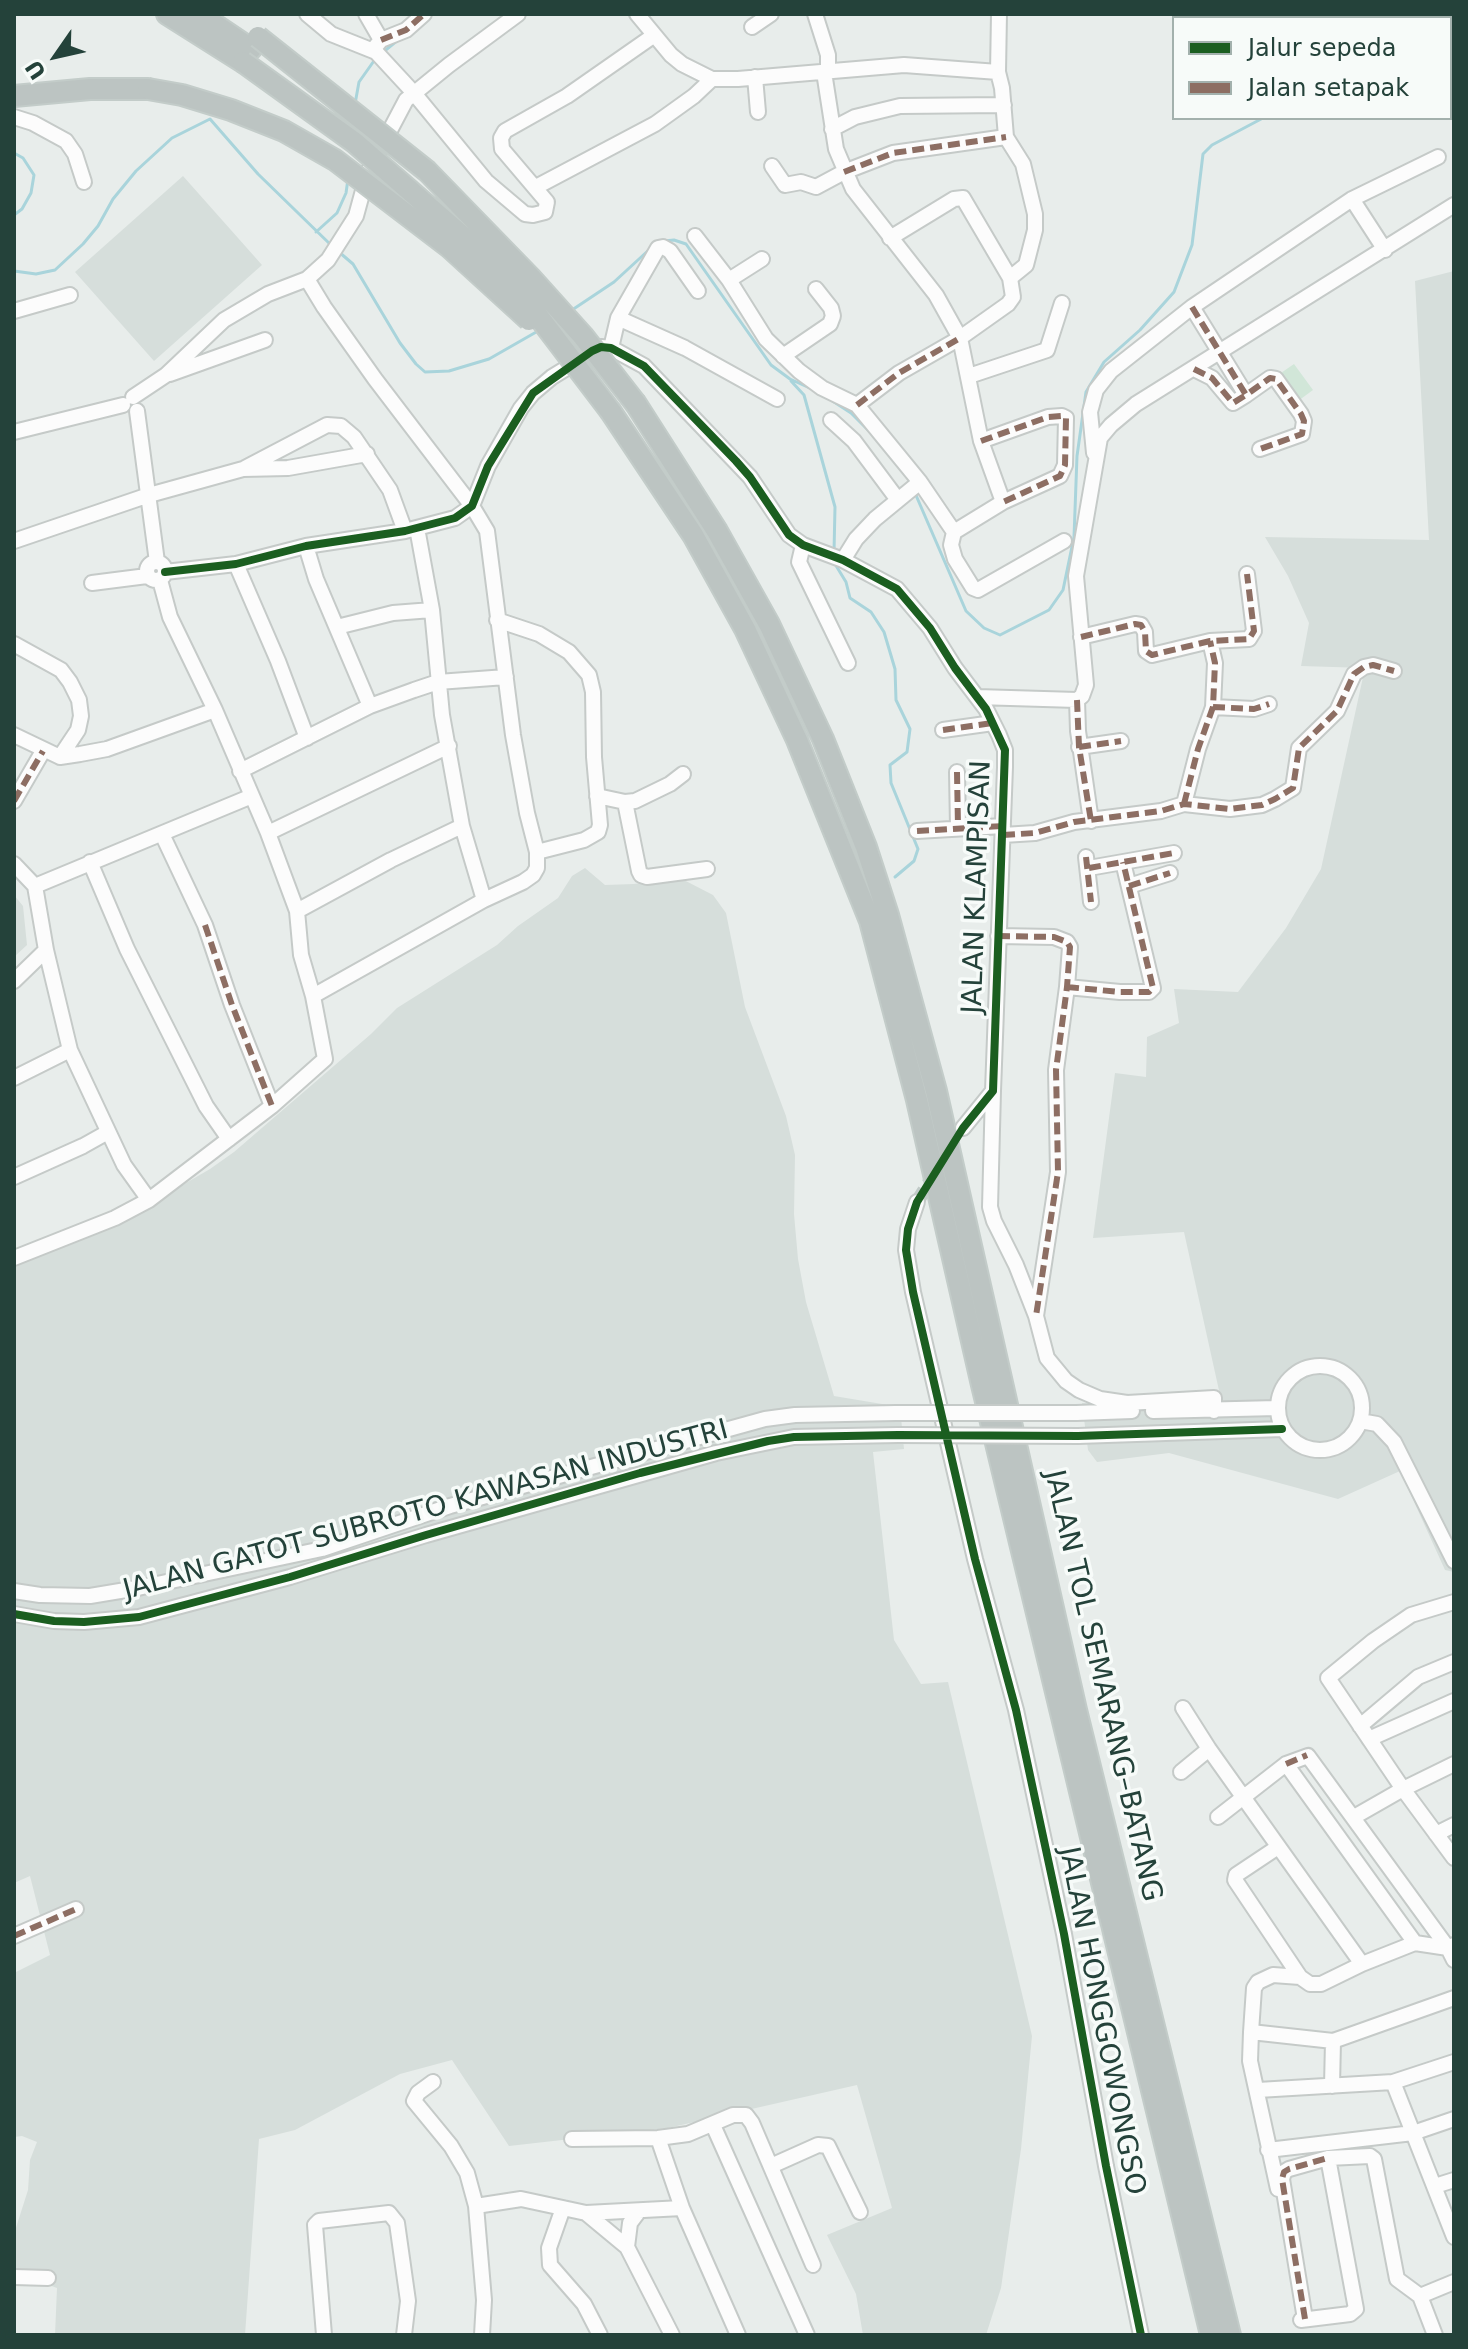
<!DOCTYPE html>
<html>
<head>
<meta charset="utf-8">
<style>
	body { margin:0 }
	#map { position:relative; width:1468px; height:2349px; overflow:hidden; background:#e8edeb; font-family:"DejaVu Sans",sans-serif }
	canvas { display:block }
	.frame { position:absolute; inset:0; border:16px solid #24423a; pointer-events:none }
	.legend { position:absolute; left:1172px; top:16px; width:280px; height:104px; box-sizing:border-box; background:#f7fbf9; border:2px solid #a3b1ad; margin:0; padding:10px 14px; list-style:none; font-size:24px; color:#24423a }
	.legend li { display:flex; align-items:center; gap:16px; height:40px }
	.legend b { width:40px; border:2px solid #a3b1ad }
	.north { position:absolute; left:16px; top:16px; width:80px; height:80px; -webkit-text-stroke:6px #f7fbf9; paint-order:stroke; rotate:236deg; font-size:22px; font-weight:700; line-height:32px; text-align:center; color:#24423a }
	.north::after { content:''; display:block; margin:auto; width:28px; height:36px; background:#24423a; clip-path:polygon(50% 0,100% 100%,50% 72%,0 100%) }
</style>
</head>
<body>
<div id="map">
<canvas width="1468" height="2349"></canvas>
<div class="frame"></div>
<ul class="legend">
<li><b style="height:10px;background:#1b5e20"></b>Jalur sepeda</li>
<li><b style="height:10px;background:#8d6e63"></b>Jalan setapak</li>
</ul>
<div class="north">U</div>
</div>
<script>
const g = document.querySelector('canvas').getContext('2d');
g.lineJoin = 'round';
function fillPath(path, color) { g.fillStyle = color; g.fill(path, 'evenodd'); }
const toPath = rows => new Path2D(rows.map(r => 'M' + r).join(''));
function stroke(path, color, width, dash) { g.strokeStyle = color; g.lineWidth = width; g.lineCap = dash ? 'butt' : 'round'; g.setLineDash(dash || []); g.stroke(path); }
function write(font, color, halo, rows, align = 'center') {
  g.font = font + ' "DejaVu Sans",sans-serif'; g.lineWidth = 7; g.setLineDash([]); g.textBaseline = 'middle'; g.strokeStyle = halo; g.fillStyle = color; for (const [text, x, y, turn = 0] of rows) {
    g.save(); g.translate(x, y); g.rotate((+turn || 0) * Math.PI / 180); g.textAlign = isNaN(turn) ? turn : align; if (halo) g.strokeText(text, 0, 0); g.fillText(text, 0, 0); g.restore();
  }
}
fillPath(toPath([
	[1411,14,1454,14,1454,109,1450,100,1450,18,1413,18],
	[183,176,262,265,154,361,75,272],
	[1454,271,1454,1572,1445,1570,1400,1471,1338,1499,1169,1453,1097,1462,1088,1450,1082,1403,1163,1402,1220,1395,1184,1232,1093,1238,1115,1073,1146,1077,1147,1037,1179,1023,1174,989,1238,992,1286,928,1321,869,1365,668,1301,666,1309,623,1288,576,1265,537,1429,540,1415,281],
	[585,868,605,885,634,884,678,877,713,895,726,913,745,1007,786,1116,795,1155,794,1214,798,1259,806,1302,834,1396,900,1407,904,1449,873,1452,894,1640,921,1684,948,1682,1032,2036,1021,2149,1001,2288,986,2335,863,2335,856,2294,827,2235,892,2208,857,2085,668,2128,509,2146,452,2060,400,2074,295,2130,259,2139,245,2335,55,2335,57,2288,14,2272,14,2234,28,2190,30,2160,37,2142,22,2136,14,2137,14,1973,50,1955,30,1876,14,1883,14,1264,155,1201,210,1169,234,1152,371,1034,397,1008,497,945,518,926,558,898,572,876],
	[14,895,23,906,27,945,14,957]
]), '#d6dedb');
fillPath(toPath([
	[1294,364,1313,390,1298,401,1278,375]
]), '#d1e6d8');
stroke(toPath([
	[382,53,398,40],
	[355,104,359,82,376,58],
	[14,153,23,158,34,175,31,193,22,209,14,215],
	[316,232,337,213,346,193,348,179],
	[664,241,674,240,686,244,771,365,790,379,814,390],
	[339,252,353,264,400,343,416,364,425,372,449,371,489,359,538,331],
	[14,271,36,274,55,270,83,244,98,226,113,199,136,171,172,138,210,119,258,174,333,247],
	[572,310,614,282,651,248],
	[791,381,804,395,835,507,834,552],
	[831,400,851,413,871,433],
	[915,493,966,611,984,628,1000,635,1049,610,1063,590,1074,537,1077,456,1086,392,1104,362,1140,330,1174,292,1192,245,1203,154,1212,145,1263,118],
	[835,564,846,582,850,598,871,612,884,632,895,669,896,700,910,729,907,752,890,765,891,783,918,849,914,861,895,877]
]), '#a9d4db', 3);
stroke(toPath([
	[917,1202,935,1173]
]), '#c1cbc8', 14, [14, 7]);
const minor = toPath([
	[307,14,331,34,376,52,413,92,486,181,525,214,533,215,545,212,547,202,502,149,501,138,505,131,567,96,653,36],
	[366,14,381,40,376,46],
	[637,14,671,55,682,64,712,79,738,79,904,65,998,72],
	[815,14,828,55,828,70],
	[999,14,998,72,1002,88,1006,137,1023,164,1035,214,1035,230,1026,265,1010,278],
	[752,27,771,14],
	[381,40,406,30,424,14],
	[824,72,836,149,853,189,936,295,960,338,981,441,1003,502],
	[755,77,758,112],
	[14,117,33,123,66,141,75,154,84,182],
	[832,129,855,117,900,106,1004,105],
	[772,166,785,185,801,182,816,187,844,172,893,153,1006,137],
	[536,187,655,124,694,96,712,79],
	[1352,199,1385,250],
	[695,236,729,280,766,339,799,371,822,388,857,405,920,482,954,532],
	[307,279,324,307,375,379,472,506,487,531,513,735,527,813,537,852,537,868,533,875,523,882,484,900,313,996],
	[729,280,762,259],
	[1192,307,1246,395,1270,378,1276,379,1301,414,1304,421,1302,434,1260,449],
	[14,311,70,295],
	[618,318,685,348,777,399],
	[611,348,618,318,658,248,663,247,670,251,698,291],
	[783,356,830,324,833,316,831,308,816,289],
	[1194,369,1212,378,1233,403,1246,395],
	[170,374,265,340],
	[969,376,1047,350,1062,303],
	[133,397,166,375,224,320,268,294,307,279,328,260,356,216,368,172,406,100,449,65,518,14],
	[857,405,899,373,960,338,1008,304,1013,297,1010,278,963,198,954,199,890,238],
	[137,411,157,562],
	[831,420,854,441,898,500],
	[14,432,123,405],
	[1094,453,1090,412,1096,390,1111,371,1192,307,1352,199,1438,157],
	[245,468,327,425,341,426,354,437,390,490,405,531],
	[417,528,432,610,442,715,462,826,484,900],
	[954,532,1003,502,1060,476,1065,465,1066,418,1062,416,1048,417,981,441],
	[954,532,951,545,955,559,973,588,978,590,1064,541],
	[14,541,149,495,243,469,288,468,367,454],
	[803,545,799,562,848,663],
	[306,546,316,579,370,706],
	[843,560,856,539,875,519,920,482],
	'147 571a9 9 0 1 1 18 0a9 9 0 1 1-18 0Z',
	[236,564,278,661,307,738],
	[165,572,236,564,306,546,405,531,455,518,472,506,488,466,521,408,533,393,552,377,601,347,611,348,644,366,750,477,789,535,803,545,843,560,897,589,930,628,955,668,986,709,999,735,1005,750,1005,767,993,1091,963,1128],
	[92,583,147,576],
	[497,620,539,634,569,652,589,675,593,692,594,757,600,825,598,832,584,840,537,852],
	[337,627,393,613,432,610],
	[1081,637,1135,624,1141,625,1145,632,1146,651,1152,655,1210,641,1249,639,1254,631,1247,574],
	[14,644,61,670,70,682,79,700,81,716,78,730,60,757],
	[977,697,1077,700],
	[1213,707,1254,709,1269,704],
	[943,730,993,723],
	[14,735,60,757,80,754,107,749,215,710],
	[1079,747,1121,741],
	[240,771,370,706,414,690,438,682,506,677],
	[957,772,958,827],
	[597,796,625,802,635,801,670,784,683,774],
	[14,801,43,751],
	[625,802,639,871,641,875,647,877,707,869],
	[1184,804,1198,749,1213,707,1215,663,1210,641],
	[1091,821,1078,731,1077,700,1082,696,1086,685,1076,576,1100,438,1111,425,1136,404,1454,205],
	[917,831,1003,826],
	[268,833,449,746],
	[162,834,205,925,232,1005,272,1106],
	[1003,835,1035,833,1074,822,1161,811,1184,804,1230,809,1262,805,1275,799,1293,788,1299,748,1337,711,1354,674,1364,667,1373,665,1394,671],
	[1086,857,1091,902],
	[90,862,127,949,206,1106,229,1139],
	[14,864,35,886,46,950,70,1050,124,1165,149,1200],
	[1089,868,1174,853],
	[35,886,252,796],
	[1129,886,1170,873],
	[297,911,391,860,462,826],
	[998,936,1054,937,1067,942,1070,947,1067,987,1056,1070,1058,1172,1036,1316],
	[14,981,46,950],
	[1067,987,1120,992,1149,992,1153,988,1123,862],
	[14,1078,70,1050],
	[993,1091,990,1207,994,1221,1016,1265,1036,1316,1047,1358,1066,1381,1079,1390,1100,1399,1127,1403,1214,1398,1214,1411],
	[14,1177,83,1146,108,1132],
	[917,1202,908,1229,906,1250,913,1292,975,1559,1016,1710,1064,1934,1106,2166,1141,2335],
	[14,1258,115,1218,149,1200,272,1106,325,1059,313,996,301,955,297,911,268,833,215,710,170,617,160,580],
	'1278 1408a42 42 0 1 1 84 0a42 42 0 1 1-84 0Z',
	[1153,1411,1277,1408],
	[1076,1413,1132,1411],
	[1360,1421,1377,1424,1394,1442,1454,1561],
	[1078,1436,1282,1429],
	[14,1591,40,1595,90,1596,138,1588,322,1549,450,1506,765,1419,795,1415,896,1413],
	[1454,1602,1411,1615,1373,1641,1328,1678,1403,1789,1454,1858],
	[14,1614,54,1621,84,1622,139,1617,290,1577,426,1535,716,1453,794,1437,898,1435],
	[1183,1708,1209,1749,1362,1964,1415,1943,1448,1948,1454,1945],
	[1360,1726,1418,1677,1454,1662],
	[1369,1739,1454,1701],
	[1286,1764,1415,1943],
	[1181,1772,1209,1749],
	[1218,1817,1286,1764,1308,1756,1448,1948,1454,1960],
	[1354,1817,1403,1789,1454,1764],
	[1436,1834,1454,1825],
	[1278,1847,1236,1875,1235,1880,1300,1977,1310,1984,1321,1984,1362,1964],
	[14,1936,76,1909],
	[1300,1977,1273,1975,1258,1982,1254,1988,1251,2032,1333,2041,1332,2086],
	[1251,2032,1250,2061,1278,2189],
	[1333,2041,1454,1998],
	[433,2082,418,2093,414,2101,451,2146,467,2173,476,2206,484,2300,482,2335],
	[1393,2082,1454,2237],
	[1258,2090,1393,2082,1454,2062],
	[713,2125,807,2335],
	[658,2138,682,2208,738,2335],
	[572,2139,658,2138,688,2134,733,2115,746,2115,752,2123,813,2265],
	[1268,2150,1413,2133,1454,2119],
	[771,2166,818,2145,828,2146,860,2212],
	[1435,2186,1454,2180],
	[476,2206,521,2199,586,2213,682,2208],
	[563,2208,549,2248,550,2265,584,2304,600,2335],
	[586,2213,627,2247,672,2335],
	[627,2247,630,2223,639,2211],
	[14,2277,48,2278],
	[1305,2319,1282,2179,1284,2172,1289,2169,1328,2158,1370,2156,1374,2159,1397,2279,1420,2296],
	[1301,2320,1350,2314,1356,2309,1328,2158],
	[324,2335,315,2225,319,2221,389,2213,397,2223,408,2301,404,2335],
	[1435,2335,1420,2296,1454,2282]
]);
const highway = toPath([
	[167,14,243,62],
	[199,14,251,49],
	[14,96,90,89,148,89],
	[636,404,717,531,769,624,823,739,866,847,888,915,936,1091,1076,1710,1230,2335],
	[611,412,693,535,745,629,797,740,870,921,917,1100,982,1385,1211,2335]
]);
stroke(minor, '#c5cac8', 18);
stroke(highway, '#c3ccc9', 24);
stroke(minor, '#fcfcfc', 14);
stroke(highway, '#bcc4c2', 20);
const minorBridge = toPath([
	[896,1413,1076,1413],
	[898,1435,1078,1436]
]);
const highwayBridge = toPath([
	[258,37,427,171,530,277,583,336,636,404],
	[243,62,354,142,461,235,519,291,611,412],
	[148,89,182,95,231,110,284,131,335,160,449,247,529,320]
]);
stroke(minorBridge, '#c5cac8', 18, []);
stroke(highwayBridge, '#c3ccc9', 24, []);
stroke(minorBridge, '#fcfcfc', 14);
stroke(highwayBridge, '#bcc4c2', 20);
stroke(toPath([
	[381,40,406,30,424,14],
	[844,172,893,153,1006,137],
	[1192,307,1246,395,1270,378,1276,379,1301,414,1304,421,1302,434,1260,449],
	[1194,369,1212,378,1233,403,1246,395],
	[857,405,899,373,960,338],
	[981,441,1048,417,1062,416,1066,418,1065,465,1060,476,1003,502],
	[1081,637,1135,624,1141,625,1145,632,1146,651,1152,655,1210,641,1249,639,1254,631,1247,574],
	[1077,700,1079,747,1091,821],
	[1213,707,1254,709,1269,704],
	[943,730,993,723],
	[1079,747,1121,741],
	[957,772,958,827],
	[14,801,43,751],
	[1184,804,1198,749,1213,707,1215,663,1210,641],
	[917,831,1003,826],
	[1003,835,1035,833,1074,822,1161,811,1184,804,1230,809,1262,805,1275,799,1293,788,1299,748,1337,711,1354,674,1364,667,1373,665,1394,671],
	[1086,857,1091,902],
	[1089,868,1174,853],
	[1129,886,1170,873],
	[205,925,232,1005,272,1106],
	[998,936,1054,937,1067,942,1070,947,1067,987,1056,1070,1058,1172,1036,1316],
	[1067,987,1120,992,1149,992,1153,988,1123,862],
	[1286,1764,1307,1755],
	[14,1936,76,1909],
	[1305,2319,1282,2179,1284,2172,1289,2169,1328,2158]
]), '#8d6e63', 6, [12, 6]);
stroke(toPath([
	[165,572,236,564,306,546,405,531,455,518,472,506,488,466,533,393,592,351,601,347,611,348,644,366,736,461,750,477,789,535,803,545,843,560,897,589,930,628,955,668,986,709,1005,750,993,1091,963,1128,917,1202,908,1229,906,1250,913,1292,975,1559,1016,1710,1064,1934,1106,2166,1141,2335],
	[14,1614,54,1621,84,1622,139,1617,290,1577,426,1535,640,1473,768,1441,794,1437,898,1435,1078,1436,1282,1429]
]), '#1b5e20', 8);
write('28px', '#24423a', '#f7fbf9', [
	["JALAN KLAMPISAN",978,887,-88],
	["JALAN GATOT SUBROTO KAWASAN INDUSTRI",426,1511,-15],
	["JALAN TOL SEMARANG–BATANG",1102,1686,77],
	["JALAN HONGGOWONGSO",1101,2021,79]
]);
</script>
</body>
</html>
